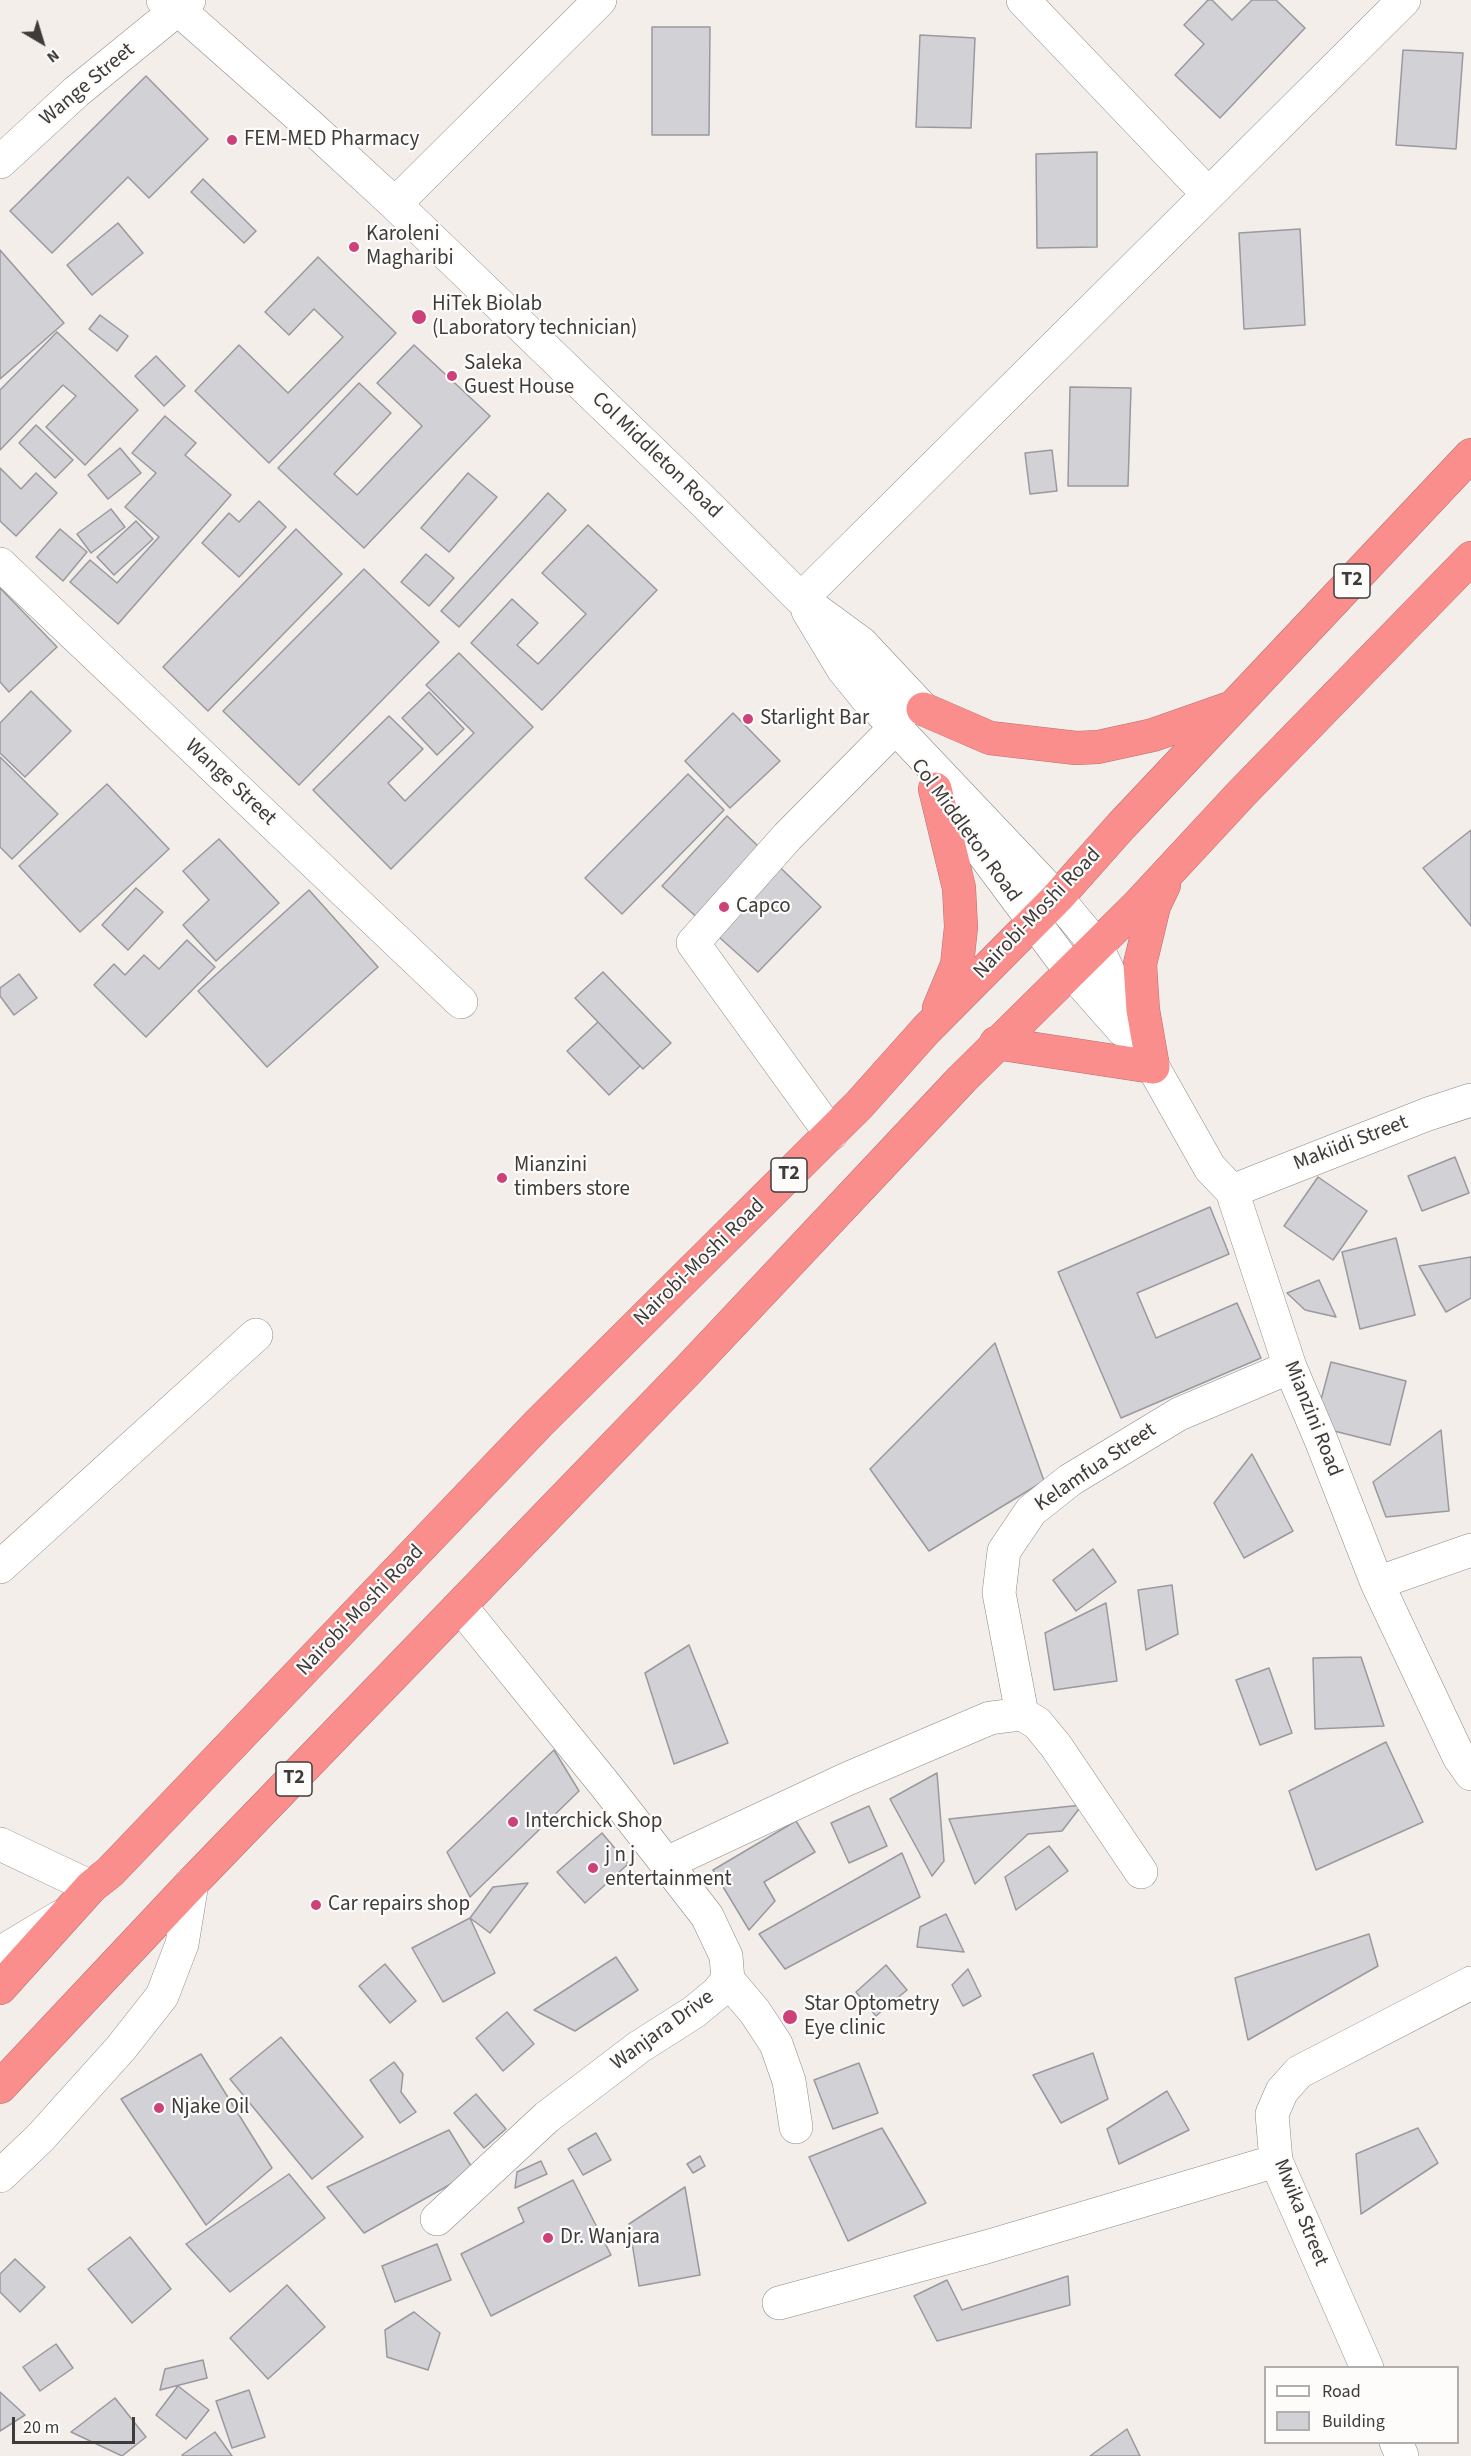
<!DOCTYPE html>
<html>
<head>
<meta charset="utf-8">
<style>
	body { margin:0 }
	#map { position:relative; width:1471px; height:2456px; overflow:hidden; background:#f4eeeb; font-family:"Source Sans 3",sans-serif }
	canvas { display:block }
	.legend { position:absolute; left:1264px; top:2366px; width:195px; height:78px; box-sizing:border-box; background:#fefcfb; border:2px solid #b1afae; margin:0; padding:8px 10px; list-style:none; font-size:18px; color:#3e3c3b }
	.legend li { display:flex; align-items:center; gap:12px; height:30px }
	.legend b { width:30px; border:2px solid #b1afae }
	.north { position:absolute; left:12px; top:12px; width:60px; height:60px; -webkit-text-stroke:4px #fefcfb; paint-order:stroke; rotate:142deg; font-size:16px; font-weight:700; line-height:24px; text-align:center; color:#3e3c3b }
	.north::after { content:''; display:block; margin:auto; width:21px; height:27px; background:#3e3c3b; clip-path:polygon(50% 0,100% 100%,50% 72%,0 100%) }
	.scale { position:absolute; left:12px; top:2417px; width:123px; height:27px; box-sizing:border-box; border:3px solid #3e3c3b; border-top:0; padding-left:8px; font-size:18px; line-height:21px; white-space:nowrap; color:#3e3c3b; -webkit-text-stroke:4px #fefcfb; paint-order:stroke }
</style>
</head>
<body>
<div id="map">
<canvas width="1471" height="2456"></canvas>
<ul class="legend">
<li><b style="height:8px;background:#fff"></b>Road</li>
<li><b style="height:16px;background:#d1d1d6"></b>Building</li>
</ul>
<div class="north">N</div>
<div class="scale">20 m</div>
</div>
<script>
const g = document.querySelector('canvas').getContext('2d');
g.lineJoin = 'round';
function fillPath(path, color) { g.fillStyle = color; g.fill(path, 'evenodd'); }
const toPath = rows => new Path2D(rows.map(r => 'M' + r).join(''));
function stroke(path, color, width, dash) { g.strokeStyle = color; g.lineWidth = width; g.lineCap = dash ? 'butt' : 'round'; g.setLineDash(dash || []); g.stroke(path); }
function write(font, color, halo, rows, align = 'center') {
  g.font = font + ' "Source Sans 3",sans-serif'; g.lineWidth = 4.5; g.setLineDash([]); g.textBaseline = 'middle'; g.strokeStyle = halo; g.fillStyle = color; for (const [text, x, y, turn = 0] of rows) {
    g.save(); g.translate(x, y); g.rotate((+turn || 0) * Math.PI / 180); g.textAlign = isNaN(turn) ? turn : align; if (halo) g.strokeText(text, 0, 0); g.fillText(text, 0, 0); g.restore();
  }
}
const building = toPath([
	[1208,0,1212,0,1232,20,1252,0,1276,0,1305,28,1220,118,1175,75,1204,44,1184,25,1208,0],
	[652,27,710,27,709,135,652,135,652,27],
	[920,35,975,38,971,128,916,127,920,35],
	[1403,50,1463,53,1456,149,1396,145,1403,50],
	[146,76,208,139,149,198,128,177,52,253,10,211,146,76],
	[1097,152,1097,247,1037,248,1036,154,1097,152],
	[203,179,256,231,244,243,191,192,203,179],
	[118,223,143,253,92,295,67,265,118,223],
	[1300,229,1305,325,1244,329,1239,233,1300,229],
	[0,250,64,323,0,379,0,250],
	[318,257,396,333,269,463,195,391,239,345,288,393,343,337,314,309,289,335,265,312,318,257],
	[100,315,128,336,117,351,89,329,100,315],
	[57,332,138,410,85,465,46,427,76,396,63,385,0,450,0,390,57,332],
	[414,345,490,416,364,548,278,468,359,383,391,413,334,474,357,495,422,426,377,383,414,345],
	[156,356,185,386,164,406,135,376,156,356],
	[1070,387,1131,388,1128,486,1068,486,1070,387],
	[165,416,196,443,185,455,231,495,118,624,70,582,90,560,117,583,159,537,125,507,156,473,132,453,165,416],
	[36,425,73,460,55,478,19,443,36,425],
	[120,448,141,473,108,499,88,475,120,448],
	[1052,450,1057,491,1030,494,1025,453,1052,450],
	[0,468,21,489,36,473,57,493,16,536,0,521,0,468],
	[468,473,497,497,449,552,421,528,468,473],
	[548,493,566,510,459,627,441,611,548,493],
	[259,501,286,527,239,577,202,543,229,513,239,522,259,501],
	[111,509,125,527,91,553,77,534,111,509],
	[136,521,153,539,114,575,97,557,136,521],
	[588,525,657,590,542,710,471,643,512,599,538,623,517,645,538,664,586,614,542,573,588,525],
	[60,529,87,552,63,581,36,557,60,529],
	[296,529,342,574,208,711,163,667,296,529],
	[426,554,454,578,429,606,401,582,426,554],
	[364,569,439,642,299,785,223,711,364,569],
	[0,588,57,647,9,692,0,682,0,588],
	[459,653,533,727,391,869,313,790,389,716,423,749,388,783,405,801,474,733,426,685,459,653],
	[31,691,71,731,25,777,0,753,0,723,31,691],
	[429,692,464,729,437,755,402,718,429,692],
	[733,713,780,761,730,808,685,761,733,713],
	[0,757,58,814,12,859,0,847,0,757],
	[688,774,724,810,622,914,585,878,688,774],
	[107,784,169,849,80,932,19,866,107,784],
	[727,816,821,907,758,972,662,886,727,816],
	[1471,830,1471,926,1423,868,1471,830],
	[219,839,279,903,216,961,183,925,209,900,183,871,219,839],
	[136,888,163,912,128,950,102,925,136,888],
	[309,890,378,967,267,1067,198,991,309,890],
	[187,940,215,967,146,1037,94,985,114,964,125,975,144,955,159,969,187,940],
	[603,972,671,1043,643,1069,575,998,603,972],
	[19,974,37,998,14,1015,0,996,0,988,19,974],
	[598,1022,640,1066,609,1095,567,1051,598,1022],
	[1455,1157,1469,1193,1422,1211,1408,1176,1455,1157],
	[1318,1177,1367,1211,1333,1260,1284,1226,1318,1177],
	[1210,1207,1229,1254,1137,1293,1156,1338,1237,1303,1261,1358,1121,1418,1058,1272,1210,1207],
	[1396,1238,1415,1315,1360,1329,1342,1252,1396,1238],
	[1471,1257,1471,1298,1446,1312,1419,1266,1471,1257],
	[1319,1280,1336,1317,1305,1310,1287,1293,1319,1280],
	[995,1343,1044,1481,929,1551,870,1469,995,1343],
	[1331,1362,1406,1381,1390,1445,1314,1426,1331,1362],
	[1441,1430,1449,1511,1386,1517,1373,1482,1441,1430],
	[1252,1454,1293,1531,1244,1558,1214,1503,1252,1454],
	[1093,1549,1116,1582,1076,1611,1053,1580,1093,1549],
	[1172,1585,1178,1634,1146,1650,1138,1590,1172,1585],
	[1106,1603,1117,1681,1054,1690,1045,1633,1106,1603],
	[689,1645,728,1743,674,1764,645,1673,689,1645],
	[1361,1657,1384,1726,1315,1729,1313,1658,1361,1657],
	[1269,1668,1292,1733,1260,1745,1236,1680,1269,1668],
	[1386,1742,1423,1822,1316,1870,1289,1791,1386,1742],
	[554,1750,579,1791,470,1897,447,1852,554,1750],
	[937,1773,944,1861,932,1876,890,1799,937,1773],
	[1082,1805,1062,1831,1028,1834,975,1884,949,1819,1082,1805],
	[869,1806,887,1846,849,1863,831,1823,869,1806],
	[796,1821,815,1852,764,1882,775,1901,749,1930,713,1870,796,1821],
	[602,1833,628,1864,585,1903,557,1872,602,1833],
	[1049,1846,1068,1871,1016,1910,1005,1877,1049,1846],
	[902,1853,920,1897,785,1969,759,1934,902,1853],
	[528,1883,490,1933,470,1918,493,1887,528,1883],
	[946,1914,964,1952,917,1947,920,1927,946,1914],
	[470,1918,495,1973,443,2002,412,1948,470,1918],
	[1369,1934,1378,1966,1248,2040,1235,1978,1369,1934],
	[616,1957,638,1990,575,2031,534,2010,616,1957],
	[385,1964,416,2001,390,2023,359,1986,385,1964],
	[886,1965,907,1990,876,2016,856,1992,886,1965],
	[968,1969,981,1996,963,2006,952,1985,968,1969],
	[507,2012,534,2044,503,2071,476,2038,507,2012],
	[281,2037,363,2137,312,2179,230,2079,281,2037],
	[1093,2053,1108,2099,1061,2123,1033,2075,1093,2053],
	[201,2054,272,2168,206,2225,121,2099,201,2054],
	[394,2062,403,2074,401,2092,416,2112,400,2123,370,2080,394,2062],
	[859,2063,878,2113,833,2129,814,2080,859,2063],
	[1167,2091,1189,2130,1119,2164,1107,2129,1167,2091],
	[476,2094,506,2129,484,2148,454,2113,476,2094],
	[882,2128,926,2203,848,2241,809,2157,882,2128],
	[1418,2128,1438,2163,1361,2214,1356,2154,1418,2128],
	[449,2130,474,2171,364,2233,327,2187,449,2130],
	[596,2133,611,2160,583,2175,568,2149,596,2133],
	[700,2156,705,2166,693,2173,687,2164,700,2156],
	[541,2161,547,2174,515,2188,517,2172,541,2161],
	[289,2174,325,2218,230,2292,186,2244,289,2174],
	[573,2180,611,2255,491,2316,461,2254,524,2222,518,2208,573,2180],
	[685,2187,700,2275,639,2286,629,2224,685,2187],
	[130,2237,171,2289,132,2323,88,2269,130,2237],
	[437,2244,451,2280,395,2302,382,2266,437,2244],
	[15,2259,45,2287,20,2312,0,2292,0,2274,15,2259],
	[1068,2276,1070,2305,937,2341,914,2296,947,2280,962,2310,1068,2276],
	[287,2285,325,2327,268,2379,230,2338,287,2285],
	[414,2312,440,2333,428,2370,387,2357,385,2330,414,2312],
	[56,2344,73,2368,40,2391,23,2367,56,2344],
	[203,2360,207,2378,160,2390,165,2369,203,2360],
	[178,2386,209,2410,186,2439,156,2415,178,2386],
	[249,2390,265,2437,232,2448,216,2401,249,2390],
	[0,2392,25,2415,0,2431,0,2392],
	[115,2398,146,2437,122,2456,71,2432,115,2398],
	[1127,2429,1140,2456,1090,2456,1127,2429],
	[215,2432,232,2456,183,2456,182,2455,215,2432]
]);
fillPath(building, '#d1d1d6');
stroke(building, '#99999e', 1.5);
const minor = toPath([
	[163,0,179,10,308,124,395,204,705,503,801,599,861,643,922,708],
	[1023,0,1208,194],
	[0,162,76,92,189,0],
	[395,204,600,0],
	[0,564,461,1002],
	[801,599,1404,0],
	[808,611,843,669,874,707],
	[923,709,861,691,1057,898,1096,945,1153,1067,1210,1168,1232,1191,1290,1367,1321,1440,1377,1583,1459,1757,1471,1774],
	[953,813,1070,970,1123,1030],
	[831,1134,693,943,787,837,892,731],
	[1232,1191,1428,1114,1471,1100],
	[0,1567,256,1335],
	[1377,1583,1471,1550],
	[1022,1714,999,1593,1004,1551,1031,1511,1070,1480,1179,1414,1290,1367],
	[0,1844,91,1887],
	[667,1863,847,1779,990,1718,1022,1714,1037,1723,1056,1746,1141,1872],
	[0,1953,60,1917],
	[728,1980,755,2012,776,2044,789,2081,796,2127],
	[0,2176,40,2138,121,2048,162,1996,182,1944,192,1883],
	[437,2219,547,2117,639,2047,694,2012,717,1993,728,1980,726,1956,707,1916,606,1786,461,1607],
	[779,2303,986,2247,1276,2161],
	[1367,2368,1276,2161,1272,2114,1282,2091,1299,2072,1471,1983],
	[1396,2442,1402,2456]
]);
const highway = toPath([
	[923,709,990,738,1076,748,1098,747,1153,735,1227,709],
	[935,789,959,888,961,927,957,965,939,1008],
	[996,1043,1153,1067,1143,1010,1140,964,1154,906,1164,885],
	[0,1988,91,1887,110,1872,539,1423,859,1105,926,1030,1057,898,1121,826,1471,455],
	[0,2087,192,1883,689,1369,962,1079,1138,905,1242,793,1471,558]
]);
stroke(minor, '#8f8987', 34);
stroke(highway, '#b87170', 34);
stroke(minor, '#fff', 33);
stroke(highway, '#f98e8d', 33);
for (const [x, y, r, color] of [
	[232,140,6,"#cc4278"],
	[354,247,6,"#cc4278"],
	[419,317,8,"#cc4278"],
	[452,376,6,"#cc4278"],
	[748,719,6,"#cc4278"],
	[724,907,6,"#cc4278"],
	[502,1178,6,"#cc4278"],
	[513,1822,6,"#cc4278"],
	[593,1868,6,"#cc4278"],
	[316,1905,6,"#cc4278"],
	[790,2017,8,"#cc4278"],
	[159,2108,6,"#cc4278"],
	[548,2238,6,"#cc4278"]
]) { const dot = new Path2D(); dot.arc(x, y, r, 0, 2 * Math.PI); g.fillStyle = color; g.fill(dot); stroke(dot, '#fefcfb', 2); }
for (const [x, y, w] of [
	[1352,581,36],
	[789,1175,36],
	[294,1779,36]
]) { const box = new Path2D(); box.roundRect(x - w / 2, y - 17, w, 34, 4.5); g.fillStyle = '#fefcfb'; g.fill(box); stroke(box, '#3e3c3b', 1.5); }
write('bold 20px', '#3e3c3b', null, [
	["T2",1352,581],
	["T2",789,1175],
	["T2",294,1779]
]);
write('21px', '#3e3c3b', '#fefcfb', [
	["Wange Street",88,85,-40],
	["Col Middleton Road",656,456,44],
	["Wange Street",230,783,43],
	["Col Middleton Road",965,831,54],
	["Nairobi-Moshi Road",1038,914,-46],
	["Makiidi Street",1351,1144,-21],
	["Nairobi-Moshi Road",700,1263,-44],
	["Mianzini Road",1312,1419,68],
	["Kelamfua Street",1096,1468,-34],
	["Nairobi-Moshi Road",361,1611,-46],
	["Wanjara Drive",663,2031,-36],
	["Mwika Street",1300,2213,68]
]);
write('21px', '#3e3c3b', '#fefcfb', [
	["FEM-MED Pharmacy",244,140],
	["Karoleni",366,235],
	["Magharibi",366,259],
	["HiTek Biolab",432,305],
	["(Laboratory technician)",432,329],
	["Saleka",464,364],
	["Guest House",464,388],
	["Starlight Bar",760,719],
	["Capco",736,907],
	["Mianzini",514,1166],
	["timbers store",514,1190],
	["Interchick Shop",525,1822],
	["j n j",605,1856],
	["entertainment",605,1880],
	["Car repairs shop",328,1905],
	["Star Optometry",804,2005],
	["Eye clinic",804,2029],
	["Njake Oil",171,2108],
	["Dr. Wanjara",560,2238]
], 'left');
</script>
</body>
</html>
